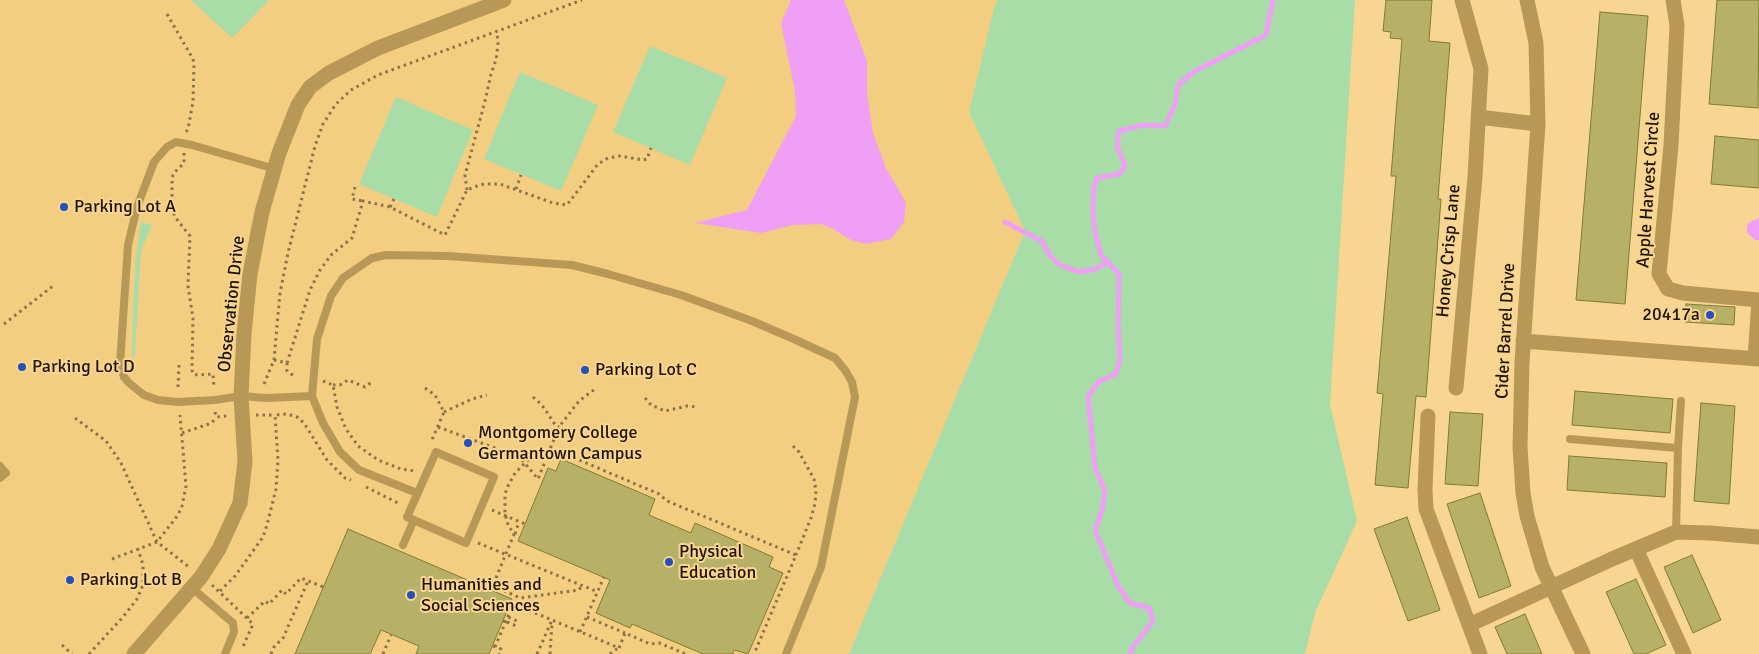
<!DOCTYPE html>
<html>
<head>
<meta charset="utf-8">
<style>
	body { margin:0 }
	canvas { display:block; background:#f8d691 }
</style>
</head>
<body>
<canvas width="1759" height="654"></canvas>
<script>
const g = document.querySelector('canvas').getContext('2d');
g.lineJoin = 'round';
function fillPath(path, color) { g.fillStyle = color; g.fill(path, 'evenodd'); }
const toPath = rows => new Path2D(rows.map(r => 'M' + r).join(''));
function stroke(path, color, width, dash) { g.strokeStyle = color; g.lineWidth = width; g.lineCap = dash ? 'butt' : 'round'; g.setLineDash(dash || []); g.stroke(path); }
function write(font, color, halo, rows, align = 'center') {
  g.font = font + ' Signika,sans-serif'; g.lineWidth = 4; g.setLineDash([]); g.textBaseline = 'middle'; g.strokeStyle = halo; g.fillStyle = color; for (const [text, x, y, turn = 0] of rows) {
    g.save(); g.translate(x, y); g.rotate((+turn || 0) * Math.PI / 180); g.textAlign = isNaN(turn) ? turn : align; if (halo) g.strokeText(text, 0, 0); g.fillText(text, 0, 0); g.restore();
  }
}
fillPath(toPath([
	[0,0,999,0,995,4,969,112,1025,231,849,654,0,654]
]), '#f3cd80');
fillPath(toPath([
	[191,0,269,0,232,38],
	[999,0,1355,0,1330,404,1357,521,1315,613,1305,654,849,654,1025,231,969,112,995,4],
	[650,46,727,78,690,165,613,132],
	[520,72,598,105,561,191,484,159],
	[396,97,473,130,437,217,359,184],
	[141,222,152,225,141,251,135,354,132,358,133,305,136,255]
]), '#a9dda7');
fillPath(toPath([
	[791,0,844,0,867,61,867,93,873,133,886,168,906,203,904,222,891,239,866,244,851,240,833,229,821,224,793,225,761,233,695,223,747,210,796,116,795,91,781,23],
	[1759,218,1759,240,1755,240,1747,233,1747,228,1748,223]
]), '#efa0f6');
stroke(toPath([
	[1005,222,1042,241,1050,256,1060,265,1079,272,1095,269,1108,262],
	[1130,654,1132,648,1153,621,1149,608,1130,603,1118,586,1095,530,1102,510,1105,492,1095,467,1088,397,1098,382,1116,374,1120,359,1118,329,1119,274,1101,255,1095,233,1093,212,1094,186,1097,178,1119,174,1125,166,1117,146,1119,131,1143,125,1165,126,1175,105,1178,85,1195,71,1266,35,1273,0]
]), '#efa0f6', 5);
const building = toPath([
	[1386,0,1432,0,1429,41,1450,43,1438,199,1441,199,1426,397,1416,396,1408,488,1375,485,1383,394,1377,393,1396,176,1391,176,1402,39,1390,38,1391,32,1383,31,1386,0],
	[1717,0,1759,0,1758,108,1709,104,1717,0],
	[1600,12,1648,16,1625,304,1576,300,1600,12],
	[1715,136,1759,140,1759,188,1711,184,1715,136],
	[1686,304,1735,307,1734,325,1685,322,1686,304],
	[1575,391,1673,399,1670,433,1572,425,1575,391],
	[1701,403,1735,406,1729,504,1694,501,1701,403],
	[1450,412,1483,414,1478,486,1445,484,1450,412],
	[1569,456,1667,463,1665,497,1567,490,1569,456],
	[561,459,655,499,649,515,691,533,695,523,773,557,769,567,783,573,748,654,734,650,733,654,703,654,632,624,630,628,596,613,610,580,518,541,548,468,556,471,561,459],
	[1480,493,1511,586,1479,598,1447,504,1480,493],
	[1407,517,1440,610,1408,621,1374,529,1407,517],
	[348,529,512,599,489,654,416,654,419,646,381,630,370,654,295,654,348,529],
	[1692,555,1721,620,1693,633,1664,567,1692,555],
	[1636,579,1666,645,1646,654,1634,654,1606,592,1636,579],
	[1525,614,1542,654,1507,654,1495,627,1525,614]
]);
fillPath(building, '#b7b168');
stroke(building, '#827b31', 1);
stroke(toPath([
	[167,14,193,59,194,64,193,102,188,129,186,132],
	[184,153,184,163,176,171,172,177,172,209,175,217,190,236,188,286,193,318,192,370,193,374,198,375,213,374,214,388],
	[355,187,352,199,363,201],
	[516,189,521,175],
	[467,190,465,175,485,101,491,74,496,60,498,44,497,32],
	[390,207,394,199],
	[4,324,53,286],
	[274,360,280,293,288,253,315,146,323,124,336,104,351,90,378,75,582,0],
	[287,363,310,290,320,270,332,254,352,238,363,201,390,207,445,235,467,190,477,186,484,184,500,184,553,203,567,205,598,164,608,158,620,156,643,160,647,159,651,148],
	[323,381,333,385,337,407,346,429,358,446,378,460,401,469,415,471],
	[264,384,274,360,287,363,287,371,294,376],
	[333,385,340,385,348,380,365,387,373,381],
	[178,387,179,365],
	[425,388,435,395,444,412,431,442],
	[533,397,542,405,556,426,559,427],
	[645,398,651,405,665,411,687,406,698,407],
	[215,412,216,417,227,416],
	[444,412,472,399,487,395],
	[256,415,275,415],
	[75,418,106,441,121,463,157,542,189,567],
	[438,427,503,451,518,455,538,479,559,427,579,401,595,389],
	[182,433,212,423,216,417],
	[793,446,799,452,814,479,816,491,815,504,811,518,796,555],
	[366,487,400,504],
	[492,510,525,524],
	[515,534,519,522],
	[478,543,598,592],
	[112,559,157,542,178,515,182,506,186,486,180,415],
	[212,585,253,624,242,649],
	[492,585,520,598,579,590,582,585],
	[491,590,514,534,508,525,505,513,505,494,508,486,515,473,529,459,536,454,551,448,659,494,667,501,796,555,754,654],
	[220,591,235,576,253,551,263,537,267,525,276,489,278,460,275,415,287,414,297,417,304,423,327,460,345,478,351,480],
	[511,603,619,648,625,633,650,644,659,643,686,654],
	[587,617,625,633],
	[247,618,265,601,269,604,282,590,286,594,301,578,323,587],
	[507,622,514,625,517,621,508,617],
	[580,632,604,577],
	[62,645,72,654],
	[493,646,501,649,499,654],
	[495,647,513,604],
	[89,654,123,617,137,599,143,585,143,565,138,549],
	[271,654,274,647,283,638,308,581],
	[383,654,391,635],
	[537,654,552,620],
	[550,654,552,623],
	[610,654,618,648]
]), '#8a7347', 3, [2.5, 4]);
stroke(toPath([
	[275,169,192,145,176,142,167,147,154,162,137,207,128,245,120,364,124,377,129,383,144,395,158,400,178,402,215,400,241,396,266,398,312,396],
	[1570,439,1678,448],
	[436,452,494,477,466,543,407,517,436,452],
	[0,466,6,473,0,478],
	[417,493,359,470,340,452,323,423,312,396,317,339,331,296,343,278,372,258,386,255,448,256,572,265,608,274,681,295,752,321,796,340,835,358,845,370,852,382,855,397,821,567,786,654],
	[1676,532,1678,448,1681,401],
	[403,545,414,520],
	[192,588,233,623,234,632,225,654]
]), '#b89857', 8);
stroke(toPath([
	[1527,0,1536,43,1538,124,1522,363,1520,447,1523,493,1527,516,1542,567,1583,654],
	[1673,0,1677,25,1675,67,1671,145,1659,274,1668,289,1683,293,1759,300,1755,358],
	[1478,117,1538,124],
	[1523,341,1759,359],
	[1456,388,1475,177,1481,69,1462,0],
	[1428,416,1425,490,1426,509,1480,654],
	[1636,549,1684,654],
	[1469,625,1612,559,1676,532,1710,533,1759,537],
	[134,654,201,577,219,549,240,503,245,462,241,396,244,334,250,274,262,212,279,153,298,105,310,87,329,73,378,48,504,0]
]), '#b89857', 15);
stroke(toPath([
	[503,621,507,622]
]), '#8a7347', 3, [2.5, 4]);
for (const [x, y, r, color] of [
	[64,207,5,"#2350bd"],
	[1710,315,5,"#2350bd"],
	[22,367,5,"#2350bd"],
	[585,370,5,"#2350bd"],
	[468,443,5,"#2350bd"],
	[669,562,5,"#2350bd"],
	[70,580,5,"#2350bd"],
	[411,595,5,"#2350bd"]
]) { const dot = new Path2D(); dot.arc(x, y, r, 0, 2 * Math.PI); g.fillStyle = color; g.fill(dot); stroke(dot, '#f8d691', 2); }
write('18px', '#201300', '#f8d691', [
	["Apple Harvest Circle",1649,190,-86],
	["Honey Crisp Lane",1449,251,-85],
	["Observation Drive",232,304,-84],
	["Cider Barrel Drive",1506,331,-87]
]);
write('18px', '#201300', '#f8d691', [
	["Parking Lot A",74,207],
	["20417a",1700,315,"right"],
	["Parking Lot D",32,367],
	["Parking Lot C",595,370],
	["Montgomery College",478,433],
	["Germantown Campus",478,454],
	["Physical",679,552],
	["Education",679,573],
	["Parking Lot B",80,580],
	["Humanities and",421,585],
	["Social Sciences",421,606]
], 'left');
</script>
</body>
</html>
